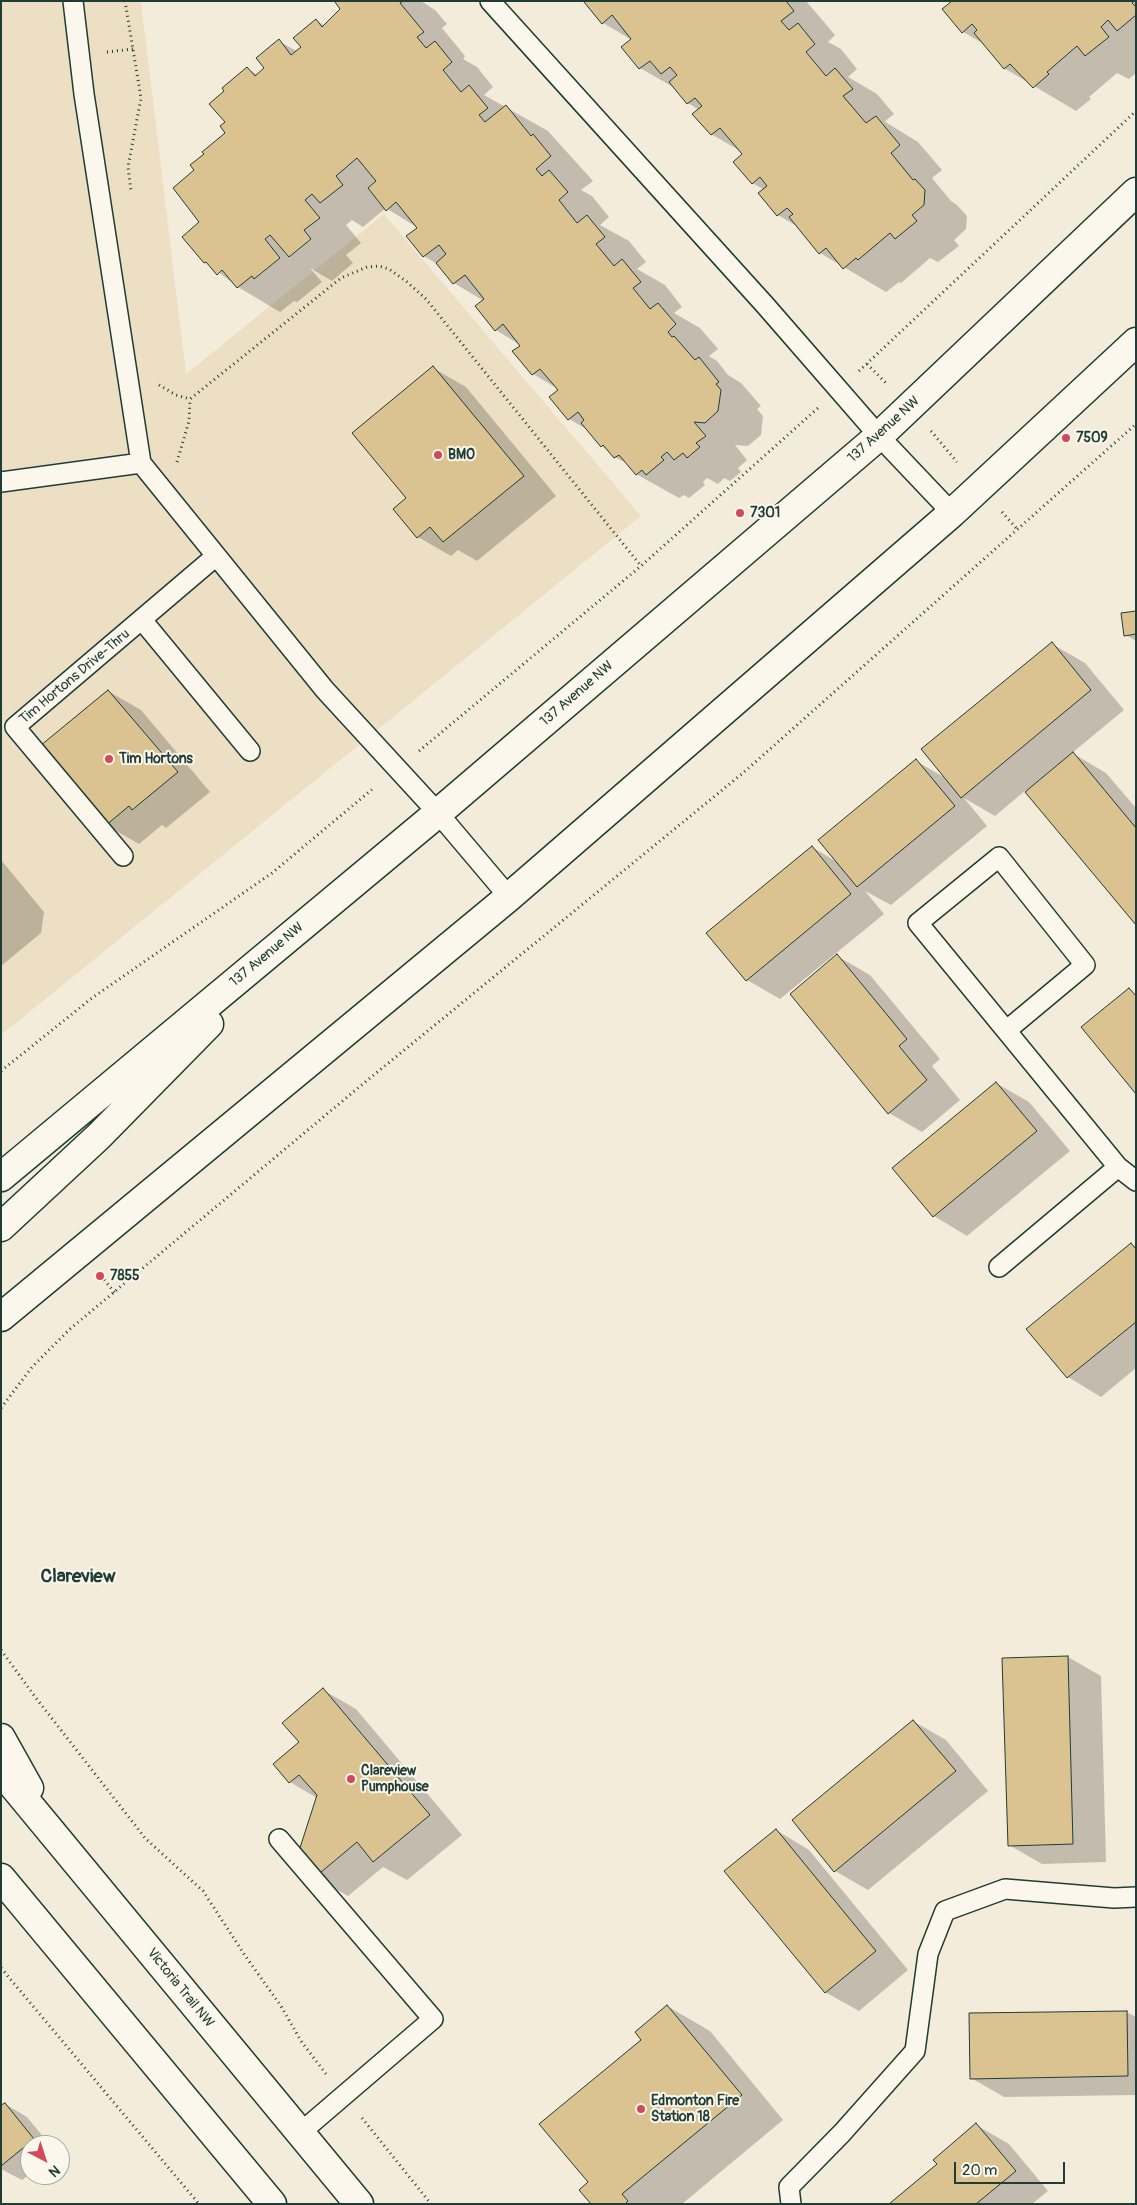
<!DOCTYPE html>
<html>
<head>
<meta charset="utf-8">
<style>
	body { margin:0 }
	#map { position:relative; width:1137px; height:2205px; overflow:hidden; background:#f4ecda; font-family:Pangolin,sans-serif }
	canvas { display:block }
	.frame { position:absolute; inset:0; border:2px solid #1f3d34; pointer-events:none }
	.north { position:absolute; left:20px; top:2135px; width:50px; height:50px; box-sizing:border-box; background:#fbf7ec; border:1px solid #a3ada2; border-radius:50%; rotate:140deg; font-size:14px; font-weight:700; line-height:20px; text-align:center; color:#1f3d34 }
	.north::after { content:''; display:block; margin:auto; width:18px; height:22px; background:#d1495b; clip-path:polygon(50% 0,100% 100%,50% 72%,0 100%) }
	.scale { position:absolute; left:954px; top:2162px; width:111px; height:22px; box-sizing:border-box; border:2px solid #1f3d34; border-top:0; padding-left:6px; font-size:15px; line-height:18px; white-space:nowrap; color:#1f3d34; -webkit-text-stroke:4px #fbf7ec; paint-order:stroke }
</style>
</head>
<body>
<div id="map">
<canvas width="1137" height="2205"></canvas>
<div class="frame"></div>
<div class="north">N</div>
<div class="scale">20 m</div>
</div>
<script>
const g = document.querySelector('canvas').getContext('2d');
g.lineJoin = 'round';
function fillPath(path, color) { g.fillStyle = color; g.fill(path, 'evenodd'); }
const toPath = rows => new Path2D(rows.map(r => 'M' + r).join(''));
function stroke(path, color, width, dash) { g.strokeStyle = color; g.lineWidth = width; g.lineCap = dash ? 'butt' : 'round'; g.setLineDash(dash || []); g.stroke(path); }
function write(font, color, halo, rows, align = 'center') {
  g.font = font + ' Pangolin,sans-serif'; g.lineWidth = 4; g.setLineDash([]); g.textBaseline = 'middle'; g.strokeStyle = halo; g.fillStyle = color; for (const [text, x, y, turn = 0] of rows) {
    g.save(); g.translate(x, y); g.rotate((+turn || 0) * Math.PI / 180); g.textAlign = isNaN(turn) ? turn : align; if (halo) g.strokeText(text, 0, 0); g.fillText(text, 0, 0); g.restore();
  }
}
fillPath(toPath([
	[1,1,141,1,186,374,384,214,641,516,1,1035]
]), '#ecdfc4');
fillPath(toPath([
	[338,1,421,1,435,10,447,24,442,28,465,56,463,59,477,67,493,87,484,95,548,131,593,181,581,190,592,196,609,217,600,225,629,241,646,262,637,269,665,285,682,307,674,313,700,328,718,349,709,356,717,361,728,375,741,383,761,406,757,409,763,416,761,435,748,446,735,445,747,460,738,468,741,472,730,481,724,478,718,484,707,478,703,482,705,485,689,498,684,495,679,498,636,474,630,465,615,457,602,446,588,430,569,419,560,390,533,374,522,346,496,330,484,301,454,283,439,265,424,256,408,236,418,228,386,208,363,227,352,220,346,225,361,243,346,255,353,263,332,281,310,268,322,282,297,302,294,301,280,312,238,287,205,262,196,170,205,155,227,133,226,91,248,69,258,75,266,68,279,41,298,52,303,47,316,20,325,26,342,9],
	[588,1,806,1,835,35,828,42,841,49,857,69,848,77,877,94,894,114,885,121,887,123,918,142,942,170,932,178,951,201,957,205,967,216,966,229,954,240,959,246,938,262,930,258,901,283,899,282,886,292,820,253,800,228,778,215,760,194,765,190,752,183,742,152,711,134,699,110,688,103,675,88,640,68,632,40,603,23],
	[954,1,1136,1,1136,73,1129,79,1117,73,1089,97,1091,99,1076,111,1004,68,986,45,963,32],
	[433,368,466,387,556,496,477,561,458,550,451,556,418,537,408,498],
	[1136,612,1136,641,1126,635],
	[1052,644,1085,663,1124,710,1072,753,1106,773,1136,808,1136,923,1026,790,995,816,964,798,987,826,891,905,865,891,884,914,780,999,747,980,812,847,837,862,916,761,947,779],
	[108,691,141,710,210,792,166,828,162,825,139,844,106,825],
	[1,860,44,912,41,933,1,966],
	[837,956,870,975,940,1059,932,1066,960,1100,922,1132,889,1113],
	[996,1083,1029,1102,1070,1151,967,1236,934,1216,893,1168],
	[1131,1244,1136,1247,1136,1368,1101,1397,1068,1377,1028,1329],
	[1068,1657,1101,1676,1106,1862,1042,1864,1009,1845],
	[323,1690,356,1709,462,1835,407,1880,383,1867,348,1896,315,1877,317,1798,290,1782,275,1764,300,1743],
	[913,1721,946,1740,988,1791,868,1890,835,1871],
	[776,1830,809,1850,908,1970,859,2011,825,1992],
	[667,2006,710,2031,783,2120,682,2204,593,2204,643,2040],
	[1126,2012,1136,2017,1136,2095,1004,2097,971,2078],
	[5,2104,27,2117,50,2145,30,2145,30,2174,22,2180,1,2169,1,2107],
	[976,2125,1009,2144,1048,2191,1032,2204,891,2204,938,2165]
]), '#0003');
const building = toPath([
	[336,1,403,1,400,3,424,32,417,37,426,48,435,41,452,62,443,70,461,92,469,85,488,108,479,115,485,122,506,105,531,136,533,134,551,156,536,169,542,176,549,170,568,192,559,200,577,223,587,215,605,237,596,244,614,266,622,259,641,282,633,288,650,309,658,303,676,324,668,332,672,337,674,336,695,360,699,357,719,382,716,384,721,390,718,411,705,423,694,422,706,436,696,443,700,447,687,458,683,453,674,460,667,452,661,457,664,460,646,475,642,470,636,475,619,455,614,458,603,445,601,447,581,423,584,420,578,412,568,420,549,397,558,390,540,369,532,375,512,351,520,346,503,324,495,331,475,306,484,299,465,275,453,284,436,263,446,254,439,245,423,257,406,236,417,228,396,202,386,211,368,188,376,181,357,158,336,176,343,185,320,203,312,194,305,200,320,218,304,230,311,239,289,257,270,235,265,239,280,258,254,279,252,276,237,288,222,270,217,275,206,262,204,263,182,237,199,222,173,188,194,170,190,165,204,154,202,152,225,133,220,126,225,122,209,104,224,91,222,88,247,67,255,76,264,68,256,58,279,39,291,55,301,47,293,38,316,19,322,27,340,9,335,2,336,1],
	[586,1,786,1,794,11,781,21,789,30,798,23,815,44,806,52,826,76,835,68,853,89,843,96,866,123,876,116,900,145,891,153,913,180,915,179,925,190,924,205,912,215,917,221,895,239,890,233,858,260,856,258,843,269,826,248,819,254,789,217,793,214,787,208,777,216,758,193,767,186,760,177,752,184,733,162,742,154,720,128,711,135,692,114,702,106,695,98,687,104,669,82,677,75,670,67,661,74,650,61,639,69,621,47,631,39,612,15,602,24,584,2,586,1],
	[952,1,1134,1,1132,3,1136,7,1136,15,1117,31,1108,20,1101,27,1109,37,1085,56,1077,46,1047,72,1049,74,1033,88,1010,64,1004,69,974,33,977,30,972,24,962,33,942,9,952,1],
	[433,366,524,476,443,542,430,527,417,538,393,509,406,498,352,433,433,366],
	[1136,611,1136,634,1124,636,1121,613,1136,611],
	[1052,642,1091,690,961,798,921,749,1052,642],
	[108,690,178,772,132,810,129,806,105,826,40,746,108,690],
	[1073,752,1136,828,1136,925,1025,792,1073,752],
	[916,759,955,806,857,887,818,840,916,759],
	[812,846,851,894,746,981,706,933,812,846],
	[837,954,907,1039,899,1046,927,1080,888,1114,790,994,837,954],
	[1129,988,1136,996,1136,1094,1081,1027,1129,988],
	[996,1082,1037,1131,933,1217,892,1168,996,1082],
	[1131,1243,1136,1249,1136,1322,1067,1378,1026,1329,1131,1243],
	[1068,1656,1073,1844,1008,1846,1002,1658,1068,1656],
	[323,1688,430,1815,373,1862,357,1842,314,1878,297,1857,317,1795,299,1775,289,1783,273,1764,299,1742,282,1723,323,1688],
	[913,1720,956,1771,834,1872,792,1820,913,1720],
	[776,1829,876,1951,825,1993,724,1871,776,1829],
	[667,2005,742,2095,622,2194,628,2201,625,2204,591,2204,579,2190,588,2182,539,2124,641,2040,635,2032,667,2005],
	[1127,2011,1128,2076,970,2079,969,2013,1127,2011],
	[5,2103,34,2139,1,2166,1,2105,5,2103],
	[976,2123,1016,2171,976,2204,889,2204,937,2164,933,2160,976,2123]
]);
fillPath(building, '#dac291');
stroke(building, '#1f3d34', 1);
const service = toPath([
	[73,1,84,94,141,463,325,690,438,813,509,897],
	[490,1,765,305,879,436,952,513],
	[1,482,141,463],
	[142,620,250,751],
	[123,856,15,727,216,556],
	[1007,1030,1085,965,999,857,918,923,1118,1167],
	[999,1267,1118,1167,1136,1181],
	[279,1839,433,2019,300,2133],
	[791,2204,789,2187,842,2133,915,2051,928,1954,945,1911,1005,1889,1114,1898,1136,1897]
]);
const secondary = toPath([
	[1,1177,438,813,879,436,1136,192],
	[1,1227,99,1136,209,1024],
	[1,1317,509,897,952,513,1136,342],
	[1,1738,29,1788],
	[1,1771,359,2204],
	[1,1878,272,2204]
]);
stroke(service, '#1f3d34', 22);
stroke(secondary, '#1f3d34', 31);
stroke(toPath([
	[125,1,141,98,128,167,131,191],
	[107,52,133,49],
	[867,364,887,384],
	[859,371,1136,111],
	[159,385,176,395,190,399,341,278,367,267,379,266,389,269,407,282,426,299,641,566],
	[931,431,957,462],
	[177,462,189,421,190,399],
	[1002,512,1018,530],
	[419,751,641,566,818,408],
	[1,1071,92,998,272,873,375,787],
	[101,1276,115,1293],
	[1,1408,32,1367,70,1329,364,1083,743,773,1136,424],
	[1,1650,36,1698,145,1838,203,1891,246,1957,281,2006,301,2041,326,2074],
	[1,1968,199,2204],
	[362,2118,431,2204]
]), '#1f3d34', 3, [1, 4]);
stroke(service, '#fbf7ec', 19);
stroke(secondary, '#fbf7ec', 28);
for (const [x, y, r, color] of [
	[1066,438,5,"#d1495b"],
	[438,455,5,"#d1495b"],
	[740,513,5,"#d1495b"],
	[109,759,5,"#d1495b"],
	[100,1276,5,"#d1495b"],
	[351,1779,5,"#d1495b"],
	[641,2109,5,"#d1495b"]
]) { const dot = new Path2D(); dot.arc(x, y, r, 0, 2 * Math.PI); g.fillStyle = color; g.fill(dot); stroke(dot, '#fbf7ec', 2); }
write('14px', '#1f3d34', '#fbf7ec', [
	["137 Avenue NW",884,430,-42],
	["Tim Hortons Drive-Thru",75,677,-40],
	["137 Avenue NW",577,694,-41],
	["137 Avenue NW",267,955,-40],
	["Victoria Trail NW",180,1988,51]
]);
write('bold 14px', '#1f3d34', '#fbf7ec', [
	["7509",1076,438],
	["BMO",448,455],
	["7301",750,513],
	["Tim Hortons",119,759],
	["7855",110,1276],
	["Clareview",361,1771],
	["Pumphouse",361,1787],
	["Edmonton Fire",651,2101],
	["Station 18",651,2117]
], 'left');
write('bold 19px', '#1f3d34', '#fbf7ec', [
	["Clareview",78,1577]
]);
</script>
</body>
</html>
